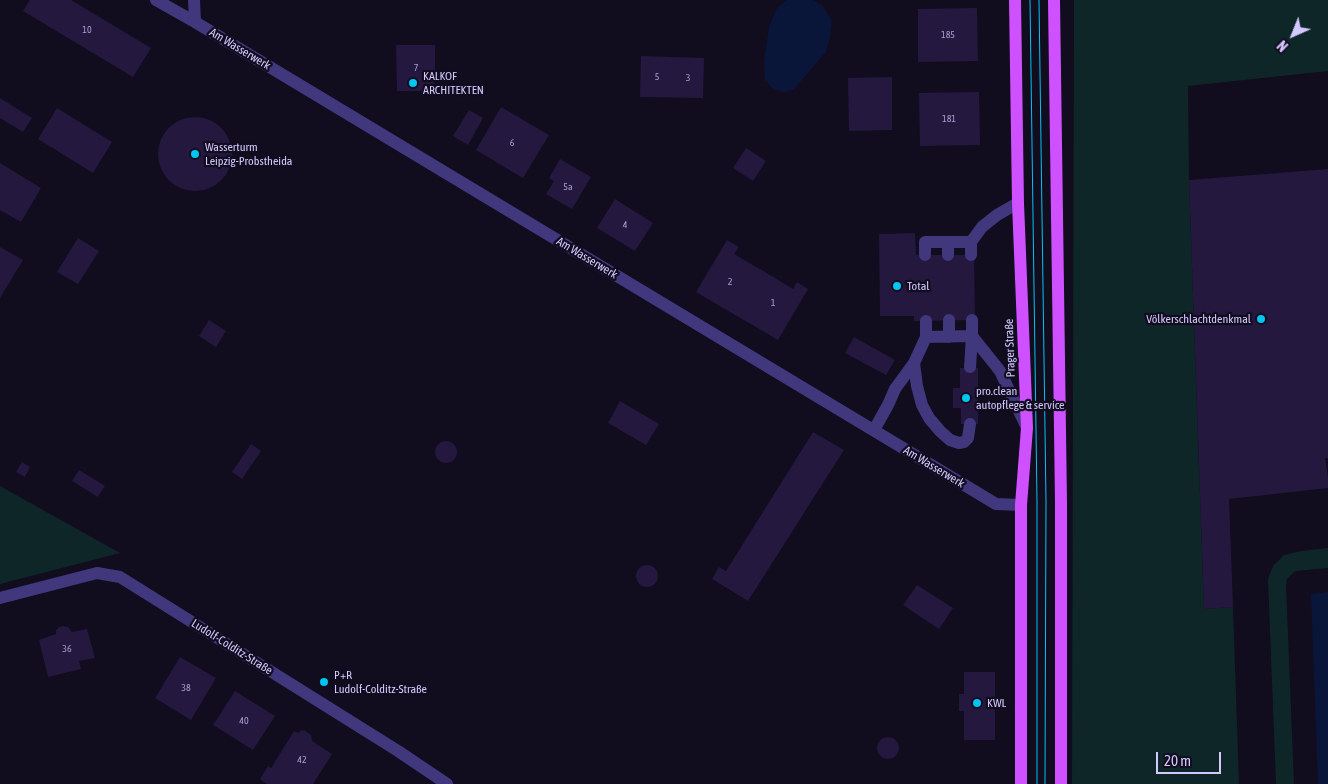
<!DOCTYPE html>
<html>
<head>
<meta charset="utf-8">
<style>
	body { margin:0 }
	#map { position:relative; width:1328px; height:784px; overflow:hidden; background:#110c1e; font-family:"Asap Condensed",sans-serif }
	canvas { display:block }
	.north { position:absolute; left:1268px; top:10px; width:50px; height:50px; -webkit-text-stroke:4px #110c1e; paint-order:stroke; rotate:224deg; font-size:14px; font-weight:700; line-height:20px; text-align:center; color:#d4c9ff }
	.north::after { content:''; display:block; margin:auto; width:18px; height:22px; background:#d4c9ff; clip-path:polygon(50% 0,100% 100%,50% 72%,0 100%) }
	.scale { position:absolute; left:1156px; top:752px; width:65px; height:22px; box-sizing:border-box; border:2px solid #d4c9ff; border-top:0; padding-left:6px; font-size:15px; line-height:18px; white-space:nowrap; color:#d4c9ff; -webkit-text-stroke:4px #110c1e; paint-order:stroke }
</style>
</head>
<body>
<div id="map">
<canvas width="1328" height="784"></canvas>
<div class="north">N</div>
<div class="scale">20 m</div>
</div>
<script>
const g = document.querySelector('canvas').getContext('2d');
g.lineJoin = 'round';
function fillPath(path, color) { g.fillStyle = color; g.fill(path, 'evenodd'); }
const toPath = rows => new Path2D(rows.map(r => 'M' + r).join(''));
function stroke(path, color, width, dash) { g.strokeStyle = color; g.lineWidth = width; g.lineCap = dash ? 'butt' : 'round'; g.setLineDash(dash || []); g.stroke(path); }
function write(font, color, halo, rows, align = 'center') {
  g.font = font + ' "Asap Condensed",sans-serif'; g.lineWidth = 4.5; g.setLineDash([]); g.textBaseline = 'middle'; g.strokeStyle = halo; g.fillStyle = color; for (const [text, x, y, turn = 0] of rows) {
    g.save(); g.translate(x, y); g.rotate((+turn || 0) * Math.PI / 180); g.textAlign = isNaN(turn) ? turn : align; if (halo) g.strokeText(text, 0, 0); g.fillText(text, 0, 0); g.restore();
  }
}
fillPath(toPath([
	[1074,0,1328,0,1328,71,1188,86,1189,180,1204,609,1233,607,1239,784,1072,784],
	[0,486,120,553,0,584],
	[1328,548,1328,568,1295,571,1287,579,1286,585,1294,784,1276,784,1268,579,1273,566,1284,555,1301,551]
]), '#0f2628');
fillPath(toPath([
	[787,0,813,0,822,5,832,21,830,37,826,52,794,89,784,93,772,88,765,80,764,62,769,26,777,8],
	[1328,592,1328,784,1318,784,1311,594]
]), '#09163a');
fillPath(toPath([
	[30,0,71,0,151,48,133,77,23,11],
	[977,8,978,61,918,62,918,9],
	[396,45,435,45,435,91,397,91],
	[641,56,704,58,703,98,640,97],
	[892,77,892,130,849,131,848,78],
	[979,92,980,145,920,146,919,93],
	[0,98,32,118,23,132,0,118],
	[501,107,549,135,523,178,476,150],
	[57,108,112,142,93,173,38,139],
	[469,110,483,118,468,145,453,136],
	'158 154a37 37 0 1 1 74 0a37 37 0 1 1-74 0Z',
	[746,148,766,161,753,181,733,168],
	[560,159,591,177,572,209,546,194,554,181,549,178],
	[0,163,41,188,21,222,0,210],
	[1328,169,1328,458,1325,458,1328,477,1328,488,1229,499,1233,607,1204,609,1189,180],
	[615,199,653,223,635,251,597,228],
	[915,233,916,255,974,255,975,320,914,321,914,316,880,316,879,234],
	[78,238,99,251,78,284,57,272],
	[727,240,739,247,734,254,765,272,793,289,797,282,808,289,778,340,696,292],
	[0,247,23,260,0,298],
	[209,320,226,331,216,347,199,336],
	[854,337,895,360,886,375,845,353],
	[960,368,978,368,978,424,961,424,961,408,953,408,953,388,960,388],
	[620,401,659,424,646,445,608,423],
	[813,432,844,450,748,601,712,579,719,567,726,571],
	'435 452a11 11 0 1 1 22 0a11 11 0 1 1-22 0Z',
	[251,444,261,451,242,479,232,472],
	[22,462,30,467,25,477,16,472],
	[79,470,105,486,98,497,72,481],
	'636 576a11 11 0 1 1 22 0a11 11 0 1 1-22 0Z',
	[917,585,953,608,939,629,903,605],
	[63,626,68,627,72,632,87,629,95,658,79,661,81,669,48,677,39,640,56,634,56,630,59,627],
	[180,657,216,678,191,720,155,698],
	[964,672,995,672,995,740,964,740,964,711,959,711,959,694,964,694],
	[235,691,275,716,253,750,213,725],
	[304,730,311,735,312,741,332,754,313,784,267,784,260,779,268,766,271,768,294,731,299,733,300,731],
	'877 748a11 11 0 1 1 22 0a11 11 0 1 1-22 0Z'
]), '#24183f');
stroke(toPath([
	[948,242,948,255],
	[925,255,925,242,971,242],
	[971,255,971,242,982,227,997,215,1018,203],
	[949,320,949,337],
	[972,336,1000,371,1027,428],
	[926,337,972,336],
	[914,363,917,386,922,405,929,418,940,431,950,440,959,443,964,442,968,438,970,424],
	[970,367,972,336,972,320],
	[874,430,888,405,895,389,914,363,926,337,926,321]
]), '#40377d', 12);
stroke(toPath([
	[156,0,195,22,996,504,1021,505],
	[194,0,195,22]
]), '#40377d', 12);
stroke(toPath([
	[0,598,97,573,120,577,398,751,447,784]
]), '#40377d', 12);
stroke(toPath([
	[1015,0,1018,203,1027,428,1021,505,1021,784],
	[1054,0,1061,502,1061,784]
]), '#ce50ff', 12);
stroke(toPath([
	[1030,0,1037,502,1037,784],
	[1039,0,1046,502,1045,784]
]), '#00c4f4', 1);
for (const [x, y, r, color] of [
	[413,83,5,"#00c4f4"],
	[195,154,5,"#00c4f4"],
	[897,286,5,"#00c4f4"],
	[1261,319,5,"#00c4f4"],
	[966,398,5,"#00c4f4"],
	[324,682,5,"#00c4f4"],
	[977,703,5,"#00c4f4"]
]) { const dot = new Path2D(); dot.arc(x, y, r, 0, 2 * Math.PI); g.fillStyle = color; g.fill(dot); stroke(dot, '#110c1e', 2); }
write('10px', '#a89dcf', null, [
	["10",87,30],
	["185",948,35],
	["7",416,68],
	["5",657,77],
	["3",688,78],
	["181",949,119],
	["6",512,143],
	["5a",568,187],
	["4",625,225],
	["2",730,282],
	["1",773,303],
	["36",67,649],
	["38",186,688],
	["40",244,721],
	["42",302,760]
]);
write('12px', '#d4c9ff', '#110c1e', [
	["Am Wasserwerk",240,49,31],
	["Am Wasserwerk",587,258,31],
	["Prager Straße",1010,348,-92],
	["Am Wasserwerk",934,467,31],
	["Ludolf-Colditz-Straße",232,647,32]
]);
write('12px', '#d4c9ff', '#110c1e', [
	["KALKOF",423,76],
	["ARCHITEKTEN",423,90],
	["Wasserturm",205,147],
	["Leipzig-Probstheida",205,161],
	["Total",907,286],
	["Völkerschlachtdenkmal",1251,319,"right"],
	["pro.clean",976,391],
	["autopflege & service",976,405],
	["P+R",334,675],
	["Ludolf-Colditz-Straße",334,689],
	["KWL",987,703]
], 'left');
</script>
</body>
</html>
